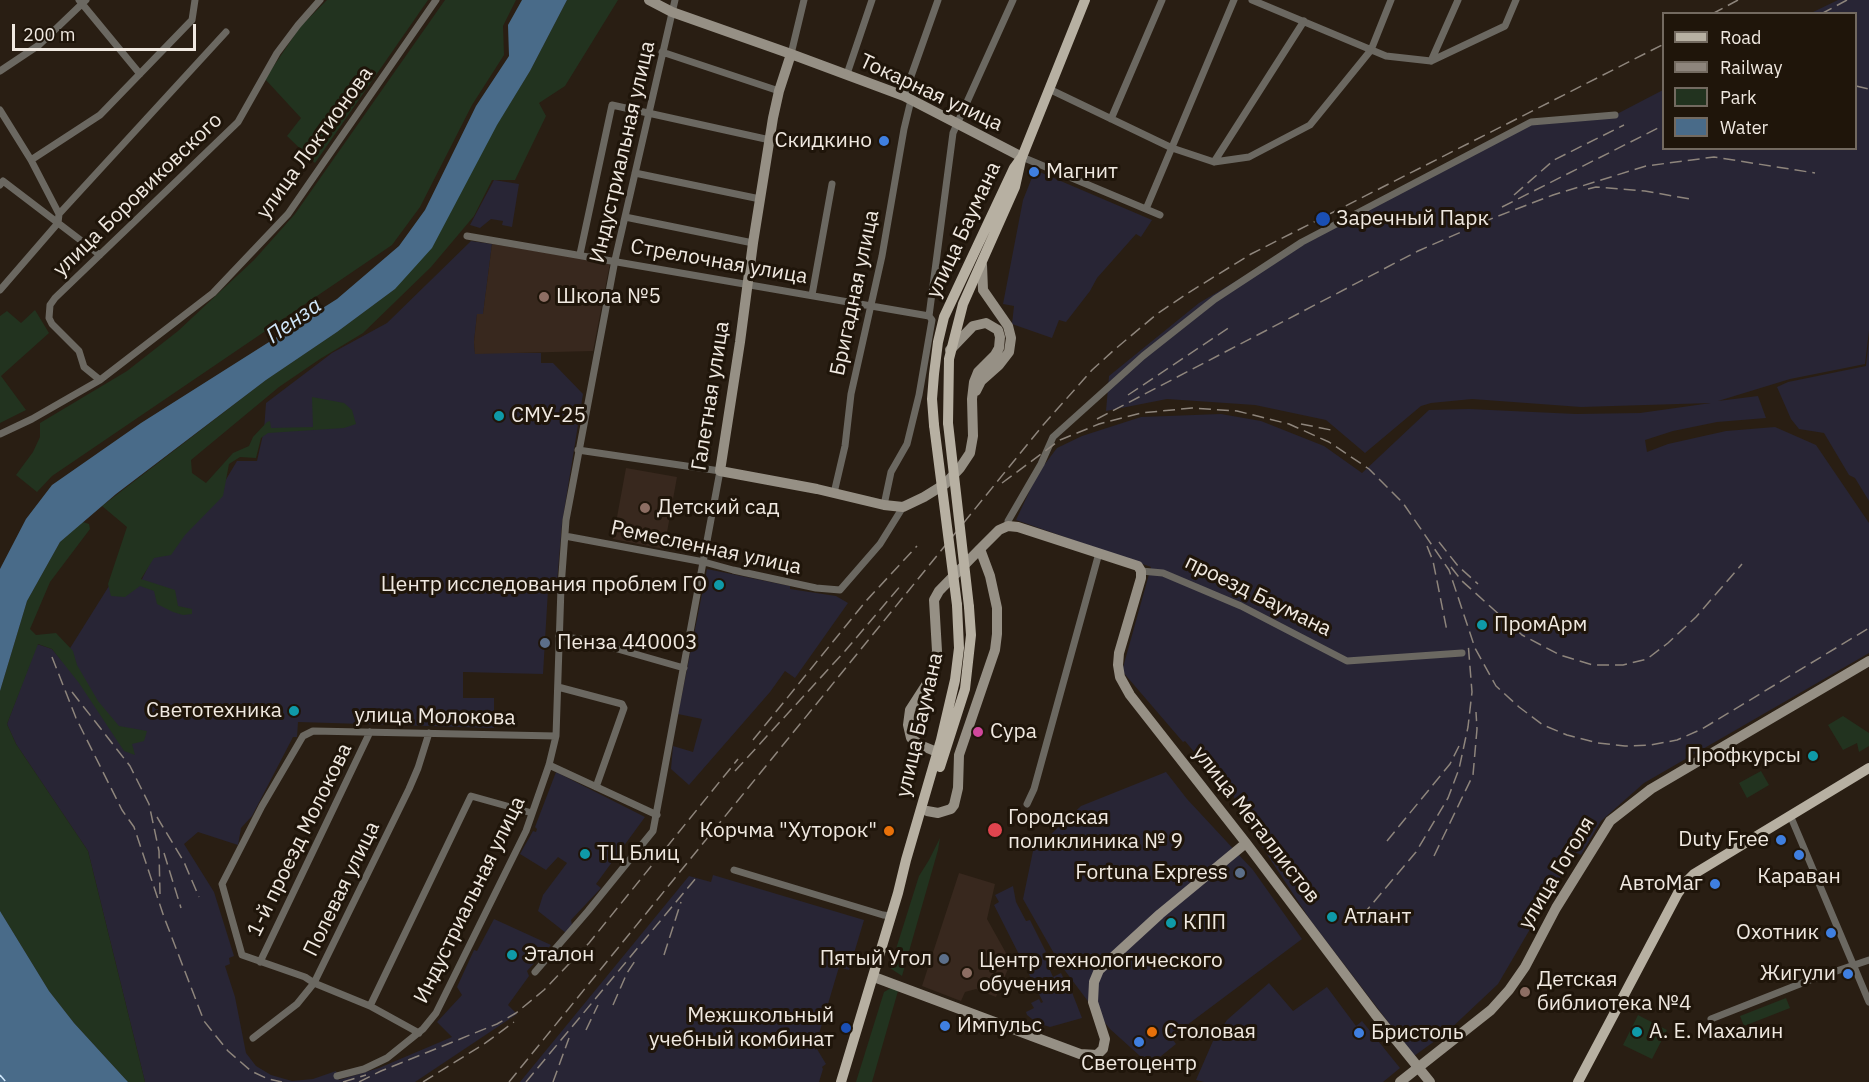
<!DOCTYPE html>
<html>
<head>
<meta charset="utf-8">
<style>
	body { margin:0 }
	#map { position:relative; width:1869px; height:1082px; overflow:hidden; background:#291e13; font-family:"IBM Plex Sans",sans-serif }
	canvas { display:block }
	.legend { position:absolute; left:1662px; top:12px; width:195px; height:138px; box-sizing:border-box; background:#1f150a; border:2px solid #736a60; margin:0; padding:8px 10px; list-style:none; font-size:18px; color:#f0e9e1 }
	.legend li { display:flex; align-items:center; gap:12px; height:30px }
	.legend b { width:30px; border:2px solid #736a60 }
	.scale { position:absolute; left:12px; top:24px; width:184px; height:27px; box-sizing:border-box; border:3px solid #f0e9e1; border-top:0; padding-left:8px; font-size:18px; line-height:21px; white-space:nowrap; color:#f0e9e1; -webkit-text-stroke:4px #1f150a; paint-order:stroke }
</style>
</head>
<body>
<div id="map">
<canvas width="1869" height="1082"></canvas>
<ul class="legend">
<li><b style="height:8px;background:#b7b0a2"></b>Road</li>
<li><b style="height:8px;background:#8e857c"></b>Railway</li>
<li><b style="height:16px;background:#22331f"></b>Park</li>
<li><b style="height:16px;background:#496b89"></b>Water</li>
</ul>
<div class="scale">200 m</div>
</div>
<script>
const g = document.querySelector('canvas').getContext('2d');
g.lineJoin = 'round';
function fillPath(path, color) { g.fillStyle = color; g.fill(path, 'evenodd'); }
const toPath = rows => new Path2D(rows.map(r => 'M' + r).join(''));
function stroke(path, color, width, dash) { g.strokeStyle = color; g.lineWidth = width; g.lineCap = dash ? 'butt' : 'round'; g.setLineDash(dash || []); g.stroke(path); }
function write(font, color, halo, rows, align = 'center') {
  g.font = font + ' "IBM Plex Sans",sans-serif'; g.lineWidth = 6; g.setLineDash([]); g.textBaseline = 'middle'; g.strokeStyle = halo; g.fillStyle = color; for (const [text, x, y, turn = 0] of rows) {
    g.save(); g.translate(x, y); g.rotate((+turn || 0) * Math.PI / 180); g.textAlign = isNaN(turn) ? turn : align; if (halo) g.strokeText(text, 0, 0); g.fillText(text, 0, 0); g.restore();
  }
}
fillPath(toPath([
	[1838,0,1869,0,1869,331,1865,364,1790,379,1718,401,1758,396,1766,418,1717,422,1673,431,1645,440,1647,452,1668,444,1726,431,1775,427,1816,445,1869,523,1869,653,1644,783,1601,821,1581,855,1575,852,1498,984,1446,1033,1414,1056,1311,921,1239,812,1232,791,1222,780,1219,781,1202,757,1200,759,1185,741,1183,742,1122,671,1151,567,1016,520,1038,473,1057,448,1082,436,1141,417,1221,414,1261,421,1324,446,1362,473,1429,410,1469,409,1576,414,1640,413,1711,403,1581,407,1472,399,1431,403,1421,406,1365,453,1326,420,1255,405,1167,399,1106,411,1109,376,1199,303,1302,242,1531,122,1615,115,1663,90,1664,148,1856,148,1856,14,1811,13],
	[1035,170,1152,220,1141,237,1136,234,1097,278,1090,291,1066,322,1059,320,1052,338,1012,324,1014,306,1003,304,1023,200],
	[494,180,519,184,512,227,502,225,503,221,491,219,480,228,470,225],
	[471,241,492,244,483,315,477,315,474,342,475,353,541,353,541,363,553,363,583,394,562,524,557,582,548,590,543,674,463,672,463,698,494,698,494,728,298,722,297,737,293,737,252,816,241,828,238,845,198,832,184,844,214,892,234,956,229,958,230,964,225,966,235,997,246,1053,256,1066,271,1075,292,1081,313,1079,336,1071,339,1080,379,1068,452,1037,437,1022,462,995,457,987,474,950,477,951,494,919,551,945,527,971,529,976,508,1005,517,1014,415,1082,145,1082,88,851,16,744,7,724,37,644,52,649,62,661,114,578,141,581,153,557,215,498,237,461,257,461,264,430,266,403,332,353,387,323],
	[1869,339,1869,501,1855,478,1849,475,1824,433,1799,429,1791,419,1777,387,1788,382,1866,366],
	[707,569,790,586,790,589,836,596,848,603,795,678,785,671,770,692,689,785,671,769,673,746,693,752,702,719,678,714],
	[556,772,645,817,596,884,601,888,571,920,572,925,566,933,538,911,543,895,567,863,558,857,546,870,520,854,533,831,536,832,537,829,535,827],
	[1166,772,1187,799,1253,870,1302,939,1171,1037,1176,1044,1150,1065,1110,1029,1096,1012,1060,964,1023,899,1033,851,1081,806],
	[713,875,864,920,849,970,839,967,819,1034,815,1050,817,1049,826,1064,822,1067,823,1069,819,1082,520,1082,689,876,711,882],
	[1013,886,1016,902,1026,921,1030,920,1046,952,1042,954,1045,960,1049,959,1054,968,1050,970,1053,977,1061,973,1066,983,1068,982,1082,1018,1050,1027,1037,1023,1027,1015,1026,1012,1034,1008,1031,1003,1039,999,1041,1003,1043,1002,994,905,999,902,995,895],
	[1269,983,1293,1011,1327,987,1356,1026,1362,1021,1400,1068,1383,1082,1204,1082,1196,1080,1213,1041,1227,1020]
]), '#282535');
fillPath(toPath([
	[492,244,610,263,593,351,475,354,474,342,477,314,483,314],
	[626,468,677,477,664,549,613,539],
	[959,873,995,884,987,919,1011,962,996,997,976,989,965,992,961,1001,922,986]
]), '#38281e');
fillPath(toPath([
	[327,0,428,0,315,163,287,136,301,118,265,79,300,27],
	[445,0,516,0,503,26,504,55,472,105,420,207,392,245,52,476,37,492,16,475,33,452,40,437,40,423,127,371,178,331,254,260,295,214],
	[567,0,618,0,565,86,539,103,546,116,515,180,492,180,474,216,431,267,363,333,320,359,279,387,191,460,192,473,206,483,233,453,249,446,253,437,267,422,270,421,271,428,313,427,312,397,344,403,352,410,356,424,344,428,268,433,261,438,256,458,240,457,229,464,223,496,185,535,171,555,154,558,141,579,175,590,178,606,192,609,192,614,183,615,173,612,157,604,154,591,140,586,125,597,111,596,108,584,127,527,102,506,266,380,337,332,395,289,530,71],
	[35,310,49,333,1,376,26,410,0,423,0,316,7,311,21,323],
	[83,522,89,524,90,529,50,582,30,629,36,635,56,633,73,651,77,665,98,701,119,726,147,731,144,741,132,744,135,755,124,751,79,683,52,649,38,644,7,724,16,744,88,851,145,1082,128,1082,74,1023,49,991,0,911,0,691,27,601,60,542],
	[1843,716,1869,733,1869,746,1859,752,1857,743,1843,750,1828,725],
	[1761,771,1769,785,1747,798,1739,783],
	[940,838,938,850,902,976,890,968,919,876,929,860],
	[891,988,898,991,872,1082,856,1082,884,992],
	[1786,998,1790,1008,1744,1026,1740,1016],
	[1638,1015,1667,1030,1652,1059,1623,1045]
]), '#22331f');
fillPath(toPath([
	[522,0,567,0,530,71,497,125,432,248,395,289,337,332,266,380,116,494,60,542,27,601,0,691,0,569,26,519,52,485,141,423,337,299,399,246,425,210,476,106,509,56,508,25],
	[0,911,49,991,74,1023,128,1082,0,1082]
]), '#496b89');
stroke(toPath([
	[0,1075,6,1082]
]), '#cfe6fa', 1.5, [8, 6]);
stroke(toPath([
	[79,0,140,74],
	[1252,0,1386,56,1431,61],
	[662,52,779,91],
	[791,54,804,0],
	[1431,61,1505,26,1516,0],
	[1431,61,1458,0],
	[0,71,39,45,86,0],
	[847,74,872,0],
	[1049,89,1172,148,1214,162,1249,157,1310,125,1371,50,1391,0],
	[904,96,938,0],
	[0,110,31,160,59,214],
	[1111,119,1162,0],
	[1022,157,1160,215],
	[31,160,100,115,192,20,195,0],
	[1214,162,1304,21],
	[635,173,760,199],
	[0,185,3,181,100,255],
	[1146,209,1234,0],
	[625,217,753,243],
	[467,236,929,316],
	[580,254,612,105,770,140],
	[0,290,58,223,59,214,226,32],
	[812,295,832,184],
	[100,380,84,367,79,351,52,324,49,318,50,305,55,298,238,122,277,53,298,25,320,0],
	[0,434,32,419,100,380,213,293,288,214,436,0],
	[834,493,845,446,851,394,882,256,904,129,911,100],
	[884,505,891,472,907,444,919,395,932,320,929,316,953,133,1013,0],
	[1008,526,1008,521,1041,464,1053,437,1143,356,1215,299,1302,242,1531,122,1615,115],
	[565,536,704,562,733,570,816,588,840,590,880,544,903,507],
	[1141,571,1163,573,1241,606,1347,661,1462,653],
	[559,636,586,640,684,668],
	[558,687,622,704,624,708,596,787],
	[549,765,657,815],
	[1027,804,1034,789,1099,553],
	[1790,815,1869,1002],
	[734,870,883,915,892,916],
	[260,962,370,732],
	[535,972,588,911,653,831,720,471,578,450],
	[370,1006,471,796,532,813],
	[1711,1019,1810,980,1869,960],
	[419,1033,370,1006,314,983,305,977,242,955,222,884,262,806,303,736,313,731,556,736],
	[253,1038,297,1004,314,983,409,789,418,768,429,733],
	[337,1076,364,1069,387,1058,423,1029,436,1013,526,831,549,765,556,736,561,587,566,520,615,260,675,0]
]), '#6b6861', 7);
stroke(toPath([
	[649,0,672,12,791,54,904,96,1022,157],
	[791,54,779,91,773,118,753,243,740,342,720,471,817,489,884,505,903,507,924,497,945,484,960,468,970,453,973,436,972,399,974,382,978,372,995,355,999,348,1000,337,998,330,986,323,973,326,950,350],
	[976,391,981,381,999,365,1009,352,1011,338,1008,326,983,290,982,265],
	[937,752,920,745,911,738,908,725,910,710,930,679,934,667,937,651,934,600,939,591,980,549],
	[927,811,938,813,951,809,954,805,958,788,959,755,995,650,997,634,997,608,990,576,980,549,999,530,1008,526,1018,527,1138,566,1141,571,1141,578,1119,653,1118,665,1120,677,1130,695,1246,843,1375,1014,1430,1082],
	[874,977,1080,1054,1097,1055,1103,1049,1105,1039,1093,1002,1094,982,1099,970,1160,914,1246,843],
	[1400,1082,1491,1010,1509,990,1525,967,1556,908,1610,821,1651,789,1869,661]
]), '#969085', 10);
stroke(toPath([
	[948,423,949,359,963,304,1015,187,1021,160],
	[934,425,932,399,934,374,938,342,944,317,1014,168,1022,157,1085,0],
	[940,767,965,689,971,635,969,607],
	[841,1082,898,893,906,860,941,740,955,680,959,648,957,605],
	[1578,1082,1678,893,1686,882,1694,874,1869,768]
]), '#b7b0a2', 10);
stroke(toPath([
	[1712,14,1738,0],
	[1821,14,1847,0],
	[1856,86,1869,89],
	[1588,189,1596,187,1645,191,1690,199],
	[1514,195,1554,160,1624,125],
	[1502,207,1664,125],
	[1128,395,1230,327],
	[1097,419,1418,251,1493,218,1553,195,1646,166,1714,157,1815,173],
	[1301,424,1336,431],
	[1002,483,1060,440,1099,424,1141,413,1192,408,1237,411,1289,424,1329,442,1369,469,1403,503,1449,570,1475,648,1496,686,1519,707,1543,725,1567,735,1598,743,1625,746,1651,745,1677,740,1702,729,1869,628],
	[1439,542,1458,566,1478,584],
	[1427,546,1433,561,1447,631],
	[1451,567,1462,581,1522,635,1560,655,1593,665,1623,665,1647,659,1668,643,1696,617,1742,564],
	[52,657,76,718,122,810,134,827,164,917,204,1021,228,1051,251,1071,268,1079,282,1082],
	[72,692,130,766,149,804,159,851,160,894],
	[753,740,866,601,917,546],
	[735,771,845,651,902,584],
	[157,817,184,862,199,897],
	[1387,841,1450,764,1459,746],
	[164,853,181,908],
	[1434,856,1473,775,1477,729,1476,712],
	[1362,916,1416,852,1448,798,1459,769,1468,727,1472,692,1468,642],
	[664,955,681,902],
	[613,1005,627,973,635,961],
	[586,1030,598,1005],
	[343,1082,366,1075],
	[359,1082,381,1071,497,1024,516,1013,544,990,589,943,738,759],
	[423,1082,484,1044,514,1022],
	[509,1082,1044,424,1092,370,1114,350,1157,314,1188,293,1251,254,1664,44],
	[526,1082,696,878],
	[553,1082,569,1038]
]), '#8e857c', 1.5, [12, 6]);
stroke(toPath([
	[948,423,969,607],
	[934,425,957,605]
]), '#b7b0a2', 10);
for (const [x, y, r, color] of [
	[884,141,6,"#3f7fe0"],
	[1034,172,6,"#3f7fe0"],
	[1323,219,8,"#1a4fb4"],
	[544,297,6,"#8d6e63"],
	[499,416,6,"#0f9aa8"],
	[645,508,6,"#8d6e63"],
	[719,585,6,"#0f9aa8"],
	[1482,625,6,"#0f9aa8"],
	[545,643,6,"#5c6f8a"],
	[294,711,6,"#0f9aa8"],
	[978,732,6,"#d1479c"],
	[1813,756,6,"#0f9aa8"],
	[995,830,8,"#e0444e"],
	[889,831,6,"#e8710a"],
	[1781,840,6,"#3f7fe0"],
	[585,854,6,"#0f9aa8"],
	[1799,855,6,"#3f7fe0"],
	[1240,873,6,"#5c6f8a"],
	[1715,884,6,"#3f7fe0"],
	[1332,917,6,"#0f9aa8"],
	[1171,923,6,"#0f9aa8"],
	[1831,933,6,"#3f7fe0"],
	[512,955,6,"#0f9aa8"],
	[944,959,6,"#5c6f8a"],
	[967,973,6,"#8d6e63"],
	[1848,974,6,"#3f7fe0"],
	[1525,992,6,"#8d6e63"],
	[945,1026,6,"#3f7fe0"],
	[846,1028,6,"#1a4fb4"],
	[1152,1032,6,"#e8710a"],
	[1637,1032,6,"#0f9aa8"],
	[1359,1033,6,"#3f7fe0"],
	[1139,1042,6,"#3f7fe0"]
]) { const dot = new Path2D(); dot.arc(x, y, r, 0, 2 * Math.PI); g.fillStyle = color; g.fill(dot); stroke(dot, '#1f150a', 2); }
write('21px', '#f0e9e1', '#1f150a', [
	["Токарная улица",931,93,25],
	["улица Локтионова",315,143,-54],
	["Индустриальная улица",623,152,-77],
	["улица Боровиковского",138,195,-44],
	["улица Баумана",964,230,-65],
	["Стрелочная улица",719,262,10],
	["Бригадная улица",855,293,-78],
	["Галетная улица",711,396,-81],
	["Ремесленная улица",706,548,12],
	["проезд Баумана",1258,596,26],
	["улица Молокова",435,717,1],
	["улица Баумана",920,725,-77],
	["улица Металлистов",1256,825,52],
	["1-й проезд Молокова",300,840,-64],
	["улица Гоголя",1557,873,-59],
	["Полевая улица",342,889,-64],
	["Индустриальная улица",470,900,-64]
]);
write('21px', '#f0e9e1', '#1f150a', [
	["Скидкино",872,141,"right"],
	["Магнит",1046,172],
	["Заречный Парк",1336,219],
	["Школа №5",556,297],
	["СМУ-25",511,416],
	["Детский сад",657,508],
	["Центр исследования проблем ГО",707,585,"right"],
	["ПромАрм",1494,625],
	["Пенза 440003",557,643],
	["Светотехника",282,711,"right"],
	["Сура",990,732],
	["Профкурсы",1801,756,"right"],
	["Городская",1008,818],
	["поликлиника № 9",1008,842],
	["Корчма \"Хуторок\"",877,831,"right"],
	["Duty Free",1769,840,"right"],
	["ТЦ Блиц",597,854],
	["Fortuna Express",1228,873,"right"],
	["Караван",1799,877,"center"],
	["АвтоМаг",1703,884,"right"],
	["Атлант",1344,917],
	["КПП",1183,923],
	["Охотник",1819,933,"right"],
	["Эталон",524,955],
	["Пятый Угол",932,959,"right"],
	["Центр технологического",979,961],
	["обучения",979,985],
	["Жигули",1836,974,"right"],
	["Детская",1537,980],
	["библиотека №4",1537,1004],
	["Межшкольный",834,1016,"right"],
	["учебный комбинат",834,1040,"right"],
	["Импульс",957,1026],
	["Столовая",1164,1032],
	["А. Е. Махалин",1649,1032],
	["Бристоль",1371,1033],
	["Светоцентр",1139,1064,"center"]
], 'left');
write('italic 22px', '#cfe6fa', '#1f150a', [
	["Пенза",294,321,-35]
]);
</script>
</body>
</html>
